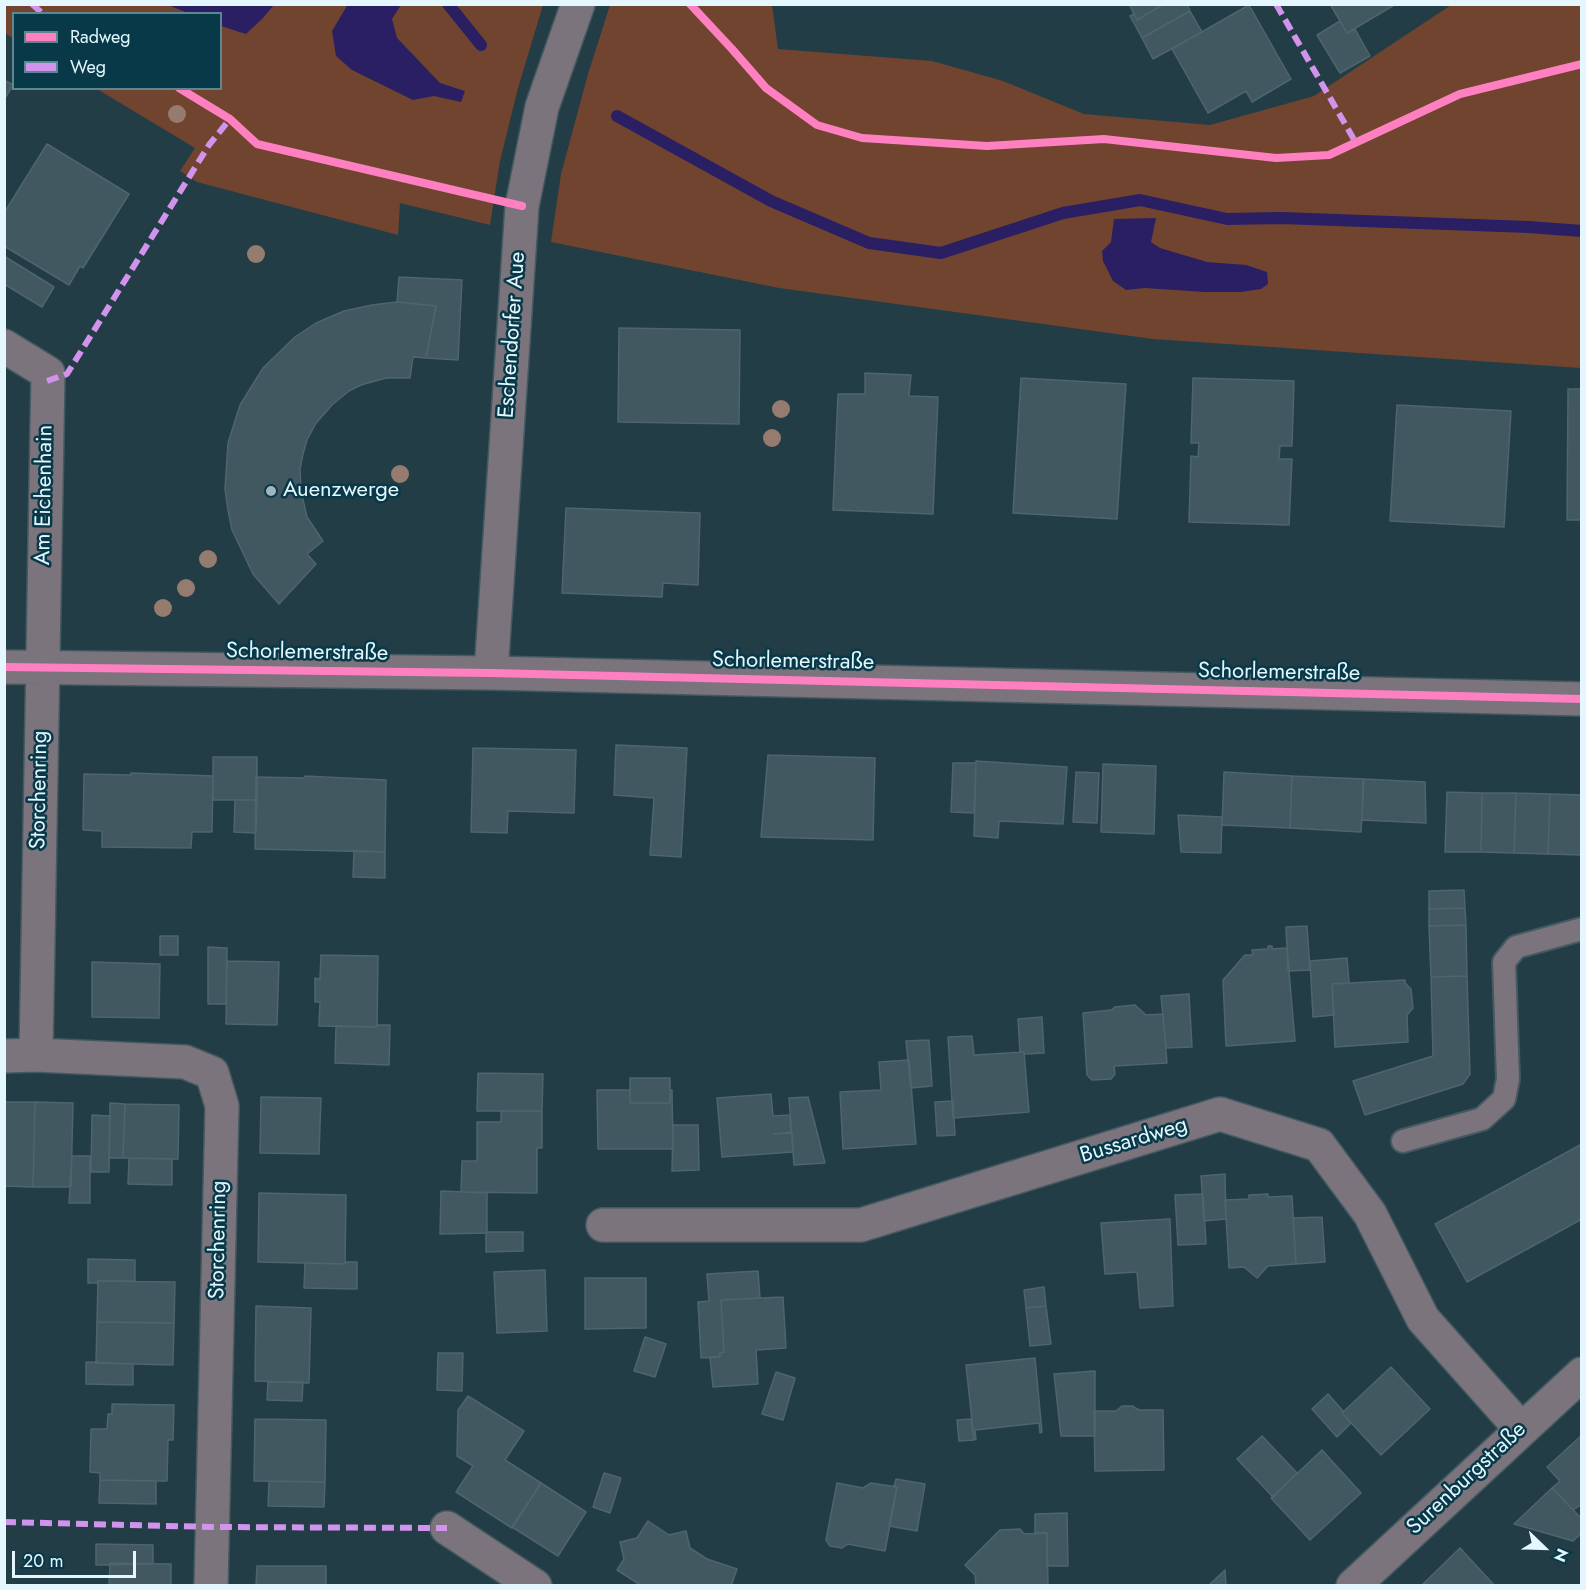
<!DOCTYPE html>
<html>
<head>
<meta charset="utf-8">
<style>
	body { margin:0 }
	#map { position:relative; width:1586px; height:1590px; overflow:hidden; background:#233d46; font-family:Jost,sans-serif }
	canvas { display:block }
	.frame { position:absolute; inset:0; border:6px solid #e4f6fe; pointer-events:none }
	.legend { position:absolute; left:12px; top:12px; width:210px; height:78px; box-sizing:border-box; background:#073949; border:2px solid #5f8591; margin:0; padding:8px 10px; list-style:none; font-size:18px; color:#e4f6fe }
	.legend li { display:flex; align-items:center; gap:12px; height:30px }
	.legend b { width:30px; border:2px solid #5f8591 }
	.north { position:absolute; left:1514px; top:1518px; width:60px; height:60px; -webkit-text-stroke:4px #073949; paint-order:stroke; rotate:113deg; font-size:16px; font-weight:700; line-height:24px; text-align:center; color:#e4f6fe }
	.north::after { content:''; display:block; margin:auto; width:21px; height:27px; background:#e4f6fe; clip-path:polygon(50% 0,100% 100%,50% 72%,0 100%) }
	.scale { position:absolute; left:12px; top:1551px; width:124px; height:27px; box-sizing:border-box; border:3px solid #e4f6fe; border-top:0; padding-left:8px; font-size:18px; line-height:21px; white-space:nowrap; color:#e4f6fe; -webkit-text-stroke:4px #073949; paint-order:stroke }
</style>
</head>
<body>
<div id="map">
<canvas width="1586" height="1590"></canvas>
<div class="frame"></div>
<ul class="legend">
<li><b style="height:8px;background:#ff80c0"></b>Radweg</li>
<li><b style="height:8px;background:#d193ec"></b>Weg</li>
</ul>
<div class="north">N</div>
<div class="scale">20 m</div>
</div>
<script>
const g = document.querySelector('canvas').getContext('2d');
g.lineJoin = 'round';
function fillPath(path, color) { g.fillStyle = color; g.fill(path, 'evenodd'); }
const toPath = rows => new Path2D(rows.map(r => 'M' + r).join(''));
function stroke(path, color, width, dash) { g.strokeStyle = color; g.lineWidth = width; g.lineCap = dash ? 'butt' : 'round'; g.setLineDash(dash || []); g.stroke(path); }
function write(font, color, halo, rows, align = 'center') {
  g.font = font + ' Jost,sans-serif'; g.lineWidth = 5; g.setLineDash([]); g.textBaseline = 'middle'; g.strokeStyle = halo; g.fillStyle = color; for (const [text, x, y, turn = 0] of rows) {
    g.save(); g.translate(x, y); g.rotate((+turn || 0) * Math.PI / 180); g.textAlign = isNaN(turn) ? turn : align; if (halo) g.strokeText(text, 0, 0); g.fillText(text, 0, 0); g.restore();
  }
}
fillPath(toPath([
	[4,5,543,5,518,88,500,161,490,225,400,203,398,235,197,182,180,171,195,148,97,89,220,88,220,14,14,14,13,38,5,33],
	[610,5,772,5,778,49,932,61,1003,81,1084,114,1210,125,1314,96,1451,5,1581,5,1581,368,1153,339,779,288,551,242,561,174,588,74]
]), '#70442e');
fillPath(toPath([
	[348,4,401,5,392,19,397,38,440,83,465,91,461,102,434,96,413,100,352,70,336,56,332,31],
	[168,5,274,5,263,18,246,34,221,26,220,14,188,13],
	[1156,218,1151,242,1160,248,1207,262,1246,265,1267,272,1268,284,1261,289,1241,292,1205,292,1145,288,1126,290,1113,281,1103,261,1102,251,1111,242,1114,219]
]), '#2a1f62');
stroke(toPath([
	[448,4,481,45],
	[617,116,771,201,869,243,941,253,1063,213,1140,200,1227,219,1281,218,1529,227,1582,231]
]), '#2a1f62', 12);
const building = toPath([
	[1129,4,1164,4,1137,20,1129,4],
	[1164,4,1187,4,1190,11,1142,38,1130,16,1134,14,1137,20,1164,4],
	[1330,4,1396,4,1347,33,1330,4],
	[1249,5,1291,79,1252,102,1246,91,1208,113,1172,49,1249,5],
	[1190,11,1202,32,1153,59,1142,38,1190,11],
	[1340,21,1347,33,1355,29,1370,56,1340,73,1317,35,1340,21],
	[4,80,13,85,4,100,4,80],
	[47,144,129,194,83,268,80,266,69,285,4,246,4,213,47,144],
	[4,256,54,287,42,307,4,284,4,256],
	[399,277,462,280,458,360,426,358,436,306,397,302,399,277],
	[397,302,436,306,426,358,413,357,410,378,386,378,361,385,349,391,333,404,316,423,307,440,303,454,300,469,301,491,307,517,323,541,307,554,316,564,279,604,253,574,232,530,228,510,225,489,228,443,240,405,263,368,295,337,316,323,344,311,372,305,397,302],
	[619,328,740,330,739,424,618,422,619,328],
	[865,373,911,375,909,396,938,397,933,514,833,510,838,394,865,394,865,373],
	[1021,378,1126,384,1117,519,1013,513,1021,378],
	[1193,378,1294,381,1292,446,1280,446,1279,459,1292,459,1289,525,1189,522,1191,456,1198,457,1199,443,1191,443,1193,378],
	[1568,389,1582,389,1582,520,1567,520,1568,389],
	[1397,405,1511,411,1504,527,1390,521,1397,405],
	[566,508,700,513,698,585,663,583,662,597,562,593,566,508],
	[616,745,687,748,681,857,650,855,654,798,614,795,616,745],
	[473,748,576,750,574,813,508,811,507,833,471,832,473,748],
	[768,755,875,758,873,840,761,837,768,755],
	[213,757,257,757,257,800,213,800,213,757],
	[976,761,1067,767,1063,824,999,821,998,838,974,836,976,761],
	[953,763,976,763,974,813,951,812,953,763],
	[1103,764,1156,766,1154,834,1101,832,1103,764],
	[1076,772,1099,773,1097,823,1073,822,1076,772],
	[1224,772,1292,776,1290,828,1222,825,1224,772],
	[131,773,213,776,212,832,192,832,191,848,102,847,102,831,83,830,84,774,131,775,131,773],
	[305,776,386,780,385,852,255,849,256,777,304,778,305,776],
	[1292,776,1364,779,1361,832,1290,828,1292,776],
	[1363,779,1425,782,1426,823,1362,820,1363,779],
	[1447,792,1482,793,1481,852,1445,852,1447,792],
	[1482,793,1516,793,1514,853,1481,852,1482,793],
	[1516,793,1550,794,1548,854,1514,853,1516,793],
	[1550,794,1582,795,1582,855,1548,854,1550,794],
	[235,800,257,800,256,833,234,832,235,800],
	[1178,815,1222,817,1221,853,1181,852,1178,815],
	[354,851,385,852,385,878,353,877,354,851],
	[1464,890,1465,908,1429,909,1429,891,1464,890],
	[1465,908,1466,925,1429,926,1429,909,1465,908],
	[1466,925,1467,976,1431,977,1429,926,1466,925],
	[1307,926,1310,970,1288,971,1286,927,1307,926],
	[160,936,178,936,178,955,160,955,160,936],
	[1268,946,1272,946,1272,949,1287,948,1295,1041,1226,1046,1223,980,1245,955,1253,955,1252,950,1268,949,1268,946],
	[208,947,227,948,226,1004,208,1004,208,947],
	[321,955,378,956,377,1027,319,1026,320,1002,315,1002,315,978,320,979,321,955],
	[1347,958,1349,983,1332,984,1334,1015,1313,1017,1310,961,1347,958],
	[227,961,279,962,277,1025,226,1024,227,961],
	[92,962,160,964,159,1018,92,1017,92,962],
	[1467,976,1470,1074,1463,1084,1365,1115,1353,1081,1433,1056,1431,977,1467,976],
	[1405,980,1405,983,1411,989,1413,1008,1407,1015,1408,1042,1335,1047,1332,984,1405,980],
	[1189,994,1192,1047,1166,1048,1161,996,1189,994],
	[1135,1005,1146,1015,1163,1014,1167,1063,1114,1066,1115,1074,1111,1079,1092,1080,1087,1075,1083,1013,1111,1010,1115,1007,1135,1005],
	[1042,1017,1044,1053,1025,1054,1024,1052,1020,1052,1018,1019,1042,1017],
	[377,1025,390,1025,389,1065,335,1063,336,1026,377,1027,377,1025],
	[972,1036,974,1055,1024,1052,1029,1112,953,1118,948,1037,972,1036],
	[929,1040,932,1086,911,1088,906,1041,929,1040],
	[909,1060,916,1144,843,1149,840,1092,881,1090,879,1062,909,1060],
	[478,1073,543,1074,542,1111,477,1111,478,1073],
	[630,1078,670,1078,670,1103,630,1103,630,1078],
	[597,1090,630,1090,630,1103,670,1103,670,1090,672,1090,673,1149,598,1149,597,1090],
	[771,1094,773,1116,790,1115,791,1132,774,1134,792,1133,793,1152,722,1157,717,1098,771,1094],
	[261,1097,321,1098,319,1154,260,1153,261,1097],
	[808,1097,825,1163,794,1165,789,1098,808,1097],
	[953,1101,955,1135,937,1136,935,1102,953,1101],
	[4,1102,35,1102,33,1187,4,1186,4,1102],
	[35,1102,73,1103,71,1187,33,1187,35,1102],
	[110,1103,125,1104,123,1158,109,1158,110,1103],
	[125,1104,179,1105,178,1159,123,1158,125,1104],
	[501,1111,542,1111,542,1148,537,1148,537,1193,461,1192,462,1161,477,1161,477,1122,501,1122,501,1111],
	[92,1115,110,1116,109,1172,91,1172,92,1115],
	[673,1125,698,1125,699,1170,672,1171,673,1125],
	[1582,1144,1582,1219,1467,1282,1435,1224,1582,1144],
	[72,1156,90,1156,90,1203,69,1203,72,1156],
	[129,1158,172,1159,172,1185,128,1184,129,1158],
	[1225,1174,1226,1219,1204,1221,1201,1176,1225,1174],
	[441,1191,487,1193,487,1233,440,1234,441,1191],
	[259,1193,346,1195,345,1264,258,1262,259,1193],
	[1203,1194,1206,1244,1178,1245,1175,1195,1203,1194],
	[1268,1194,1268,1197,1292,1196,1296,1264,1268,1266,1257,1278,1244,1267,1229,1268,1225,1200,1249,1199,1249,1195,1268,1194],
	[1322,1217,1325,1262,1296,1264,1293,1218,1322,1217],
	[1170,1219,1173,1306,1140,1308,1137,1272,1105,1274,1101,1223,1170,1219],
	[486,1232,523,1232,523,1251,486,1252,486,1232],
	[88,1259,135,1260,135,1281,98,1281,98,1283,88,1283,88,1259],
	[345,1262,357,1262,357,1289,304,1288,305,1263,345,1264,345,1262],
	[545,1270,547,1331,497,1333,494,1272,545,1270],
	[758,1271,760,1298,721,1300,724,1352,720,1353,720,1357,701,1358,698,1302,709,1301,707,1274,758,1271],
	[585,1278,646,1278,646,1328,585,1329,585,1278],
	[98,1281,175,1282,174,1323,97,1322,98,1281],
	[1044,1287,1046,1306,1026,1308,1024,1290,1044,1287],
	[783,1297,786,1348,756,1350,758,1384,713,1387,710,1357,720,1357,720,1353,724,1352,721,1300,783,1297],
	[256,1306,311,1308,309,1383,255,1381,256,1306],
	[1046,1306,1051,1344,1030,1346,1026,1308,1046,1306],
	[97,1322,174,1323,173,1365,96,1363,97,1322],
	[645,1337,666,1344,655,1377,634,1371,645,1337],
	[438,1353,463,1353,462,1391,437,1390,438,1353],
	[1035,1358,1042,1432,1040,1433,1039,1423,975,1430,976,1439,974,1440,966,1365,1035,1358],
	[86,1362,133,1364,133,1385,86,1384,86,1362],
	[1391,1367,1430,1409,1381,1455,1342,1413,1391,1367],
	[1095,1371,1095,1436,1061,1436,1054,1374,1095,1371],
	[776,1372,795,1378,783,1420,762,1414,776,1372],
	[268,1382,303,1382,302,1401,267,1400,268,1382],
	[1328,1394,1343,1411,1342,1413,1351,1423,1337,1437,1312,1409,1328,1394],
	[468,1396,524,1431,505,1460,541,1483,512,1528,456,1492,473,1466,457,1456,458,1410,468,1396],
	[112,1404,174,1405,173,1440,168,1440,167,1481,100,1480,100,1473,90,1472,91,1429,107,1429,108,1414,112,1414,112,1404],
	[1122,1406,1132,1406,1139,1410,1163,1410,1164,1470,1095,1471,1094,1411,1116,1411,1122,1406],
	[255,1419,326,1420,325,1482,254,1481,255,1419],
	[971,1419,974,1440,959,1441,957,1420,971,1419],
	[1582,1435,1582,1504,1573,1510,1552,1488,1560,1481,1547,1467,1582,1435],
	[1262,1436,1297,1473,1273,1497,1237,1459,1262,1436],
	[1322,1450,1361,1493,1310,1540,1271,1498,1322,1450],
	[604,1473,621,1478,610,1513,593,1507,604,1473],
	[896,1479,925,1484,917,1531,889,1526,897,1487,894,1487,896,1479],
	[100,1480,156,1481,156,1504,99,1503,100,1480],
	[269,1481,325,1482,324,1507,268,1506,269,1481],
	[541,1483,586,1512,558,1556,512,1527,541,1483],
	[837,1483,863,1488,871,1483,897,1487,885,1551,848,1544,842,1548,830,1546,826,1540,837,1483],
	[1552,1488,1582,1519,1582,1533,1573,1541,1514,1524,1552,1488],
	[1067,1513,1068,1566,1047,1566,1047,1533,1035,1533,1035,1514,1067,1513],
	[648,1521,669,1535,686,1531,690,1548,707,1559,737,1569,731,1586,642,1586,617,1570,624,1559,620,1542,637,1538,648,1521],
	[1020,1529,1024,1534,1047,1533,1048,1586,976,1586,975,1575,965,1565,1000,1530,1020,1529],
	[96,1544,153,1545,153,1564,96,1565,96,1544],
	[1460,1548,1495,1586,1421,1586,1460,1548],
	[110,1563,171,1564,171,1586,109,1586,110,1563],
	[257,1566,326,1566,326,1586,256,1586,257,1566],
	[1225,1570,1226,1586,1208,1586,1225,1570]
]);
fillPath(building, '#425861');
stroke(building, '#4e656d', 1.5);
const service = toPath([
	[1403,1141,1482,1119,1504,1099,1508,1079,1504,962,1516,947,1582,929]
]);
const minor = toPath([
	[4,346,48,373,36,1055],
	[4,667,491,673,1582,699],
	[491,673,522,206,542,107,578,4],
	[4,1056,36,1055,185,1062,212,1073,222,1106,211,1586],
	[603,1225,861,1225,1220,1114,1319,1145,1370,1214,1423,1319,1521,1429],
	[447,1528,535,1586]
]);
const tertiary = toPath([
	[1353,1586,1582,1374]
]);
stroke(service, '#445961', 26);
stroke(minor, '#445961', 36);
stroke(tertiary, '#445961', 36);
stroke(service, '#7b747c', 22);
stroke(minor, '#7b747c', 33);
stroke(tertiary, '#7b747c', 33);
stroke(toPath([
	[32,4,43,14],
	[1276,4,1356,143],
	[47,381,67,374,209,145,230,119],
	[4,1522,212,1527,447,1528]
]), '#d193ec', 6, [12, 6]);
stroke(toPath([
	[690,4,732,49,766,88,817,125,862,138,987,146,1104,139,1276,158,1329,155,1460,94,1582,64],
	[179,88,230,119,257,144,522,206],
	[4,667,491,673,1582,699]
]), '#ff80c0', 8);
g.fillStyle = '#957c6f';
for (const [x, y] of [
	[177,114],
	[256,254],
	[781,409],
	[772,438],
	[400,474],
	[208,559],
	[186,588],
	[163,608]
]) { g.beginPath(); g.arc(x, y, 9, 0, 2 * Math.PI); g.fill(); }
for (const [x, y, r, color] of [
	[271,491,6,"#a0b5be"]
]) { const dot = new Path2D(); dot.arc(x, y, r, 0, 2 * Math.PI); g.fillStyle = color; g.fill(dot); stroke(dot, '#073949', 2); }
write('22px', '#e4f6fe', '#073949', [
	["Eschendorfer Aue",513,335,-86],
	["Am Eichenhain",45,495,-89],
	["Schorlemerstraße",307,653,1],
	["Schorlemerstraße",793,662,1],
	["Schorlemerstraße",1279,673,1],
	["Storchenring",40,790,-89],
	["Bussardweg",1134,1141,-17],
	["Storchenring",219,1240,-89],
	["Surenburgstraße",1467,1479,-43]
]);
write('22px', '#e4f6fe', '#073949', [
	["Auenzwerge",283,491]
], 'left');
</script>
</body>
</html>
